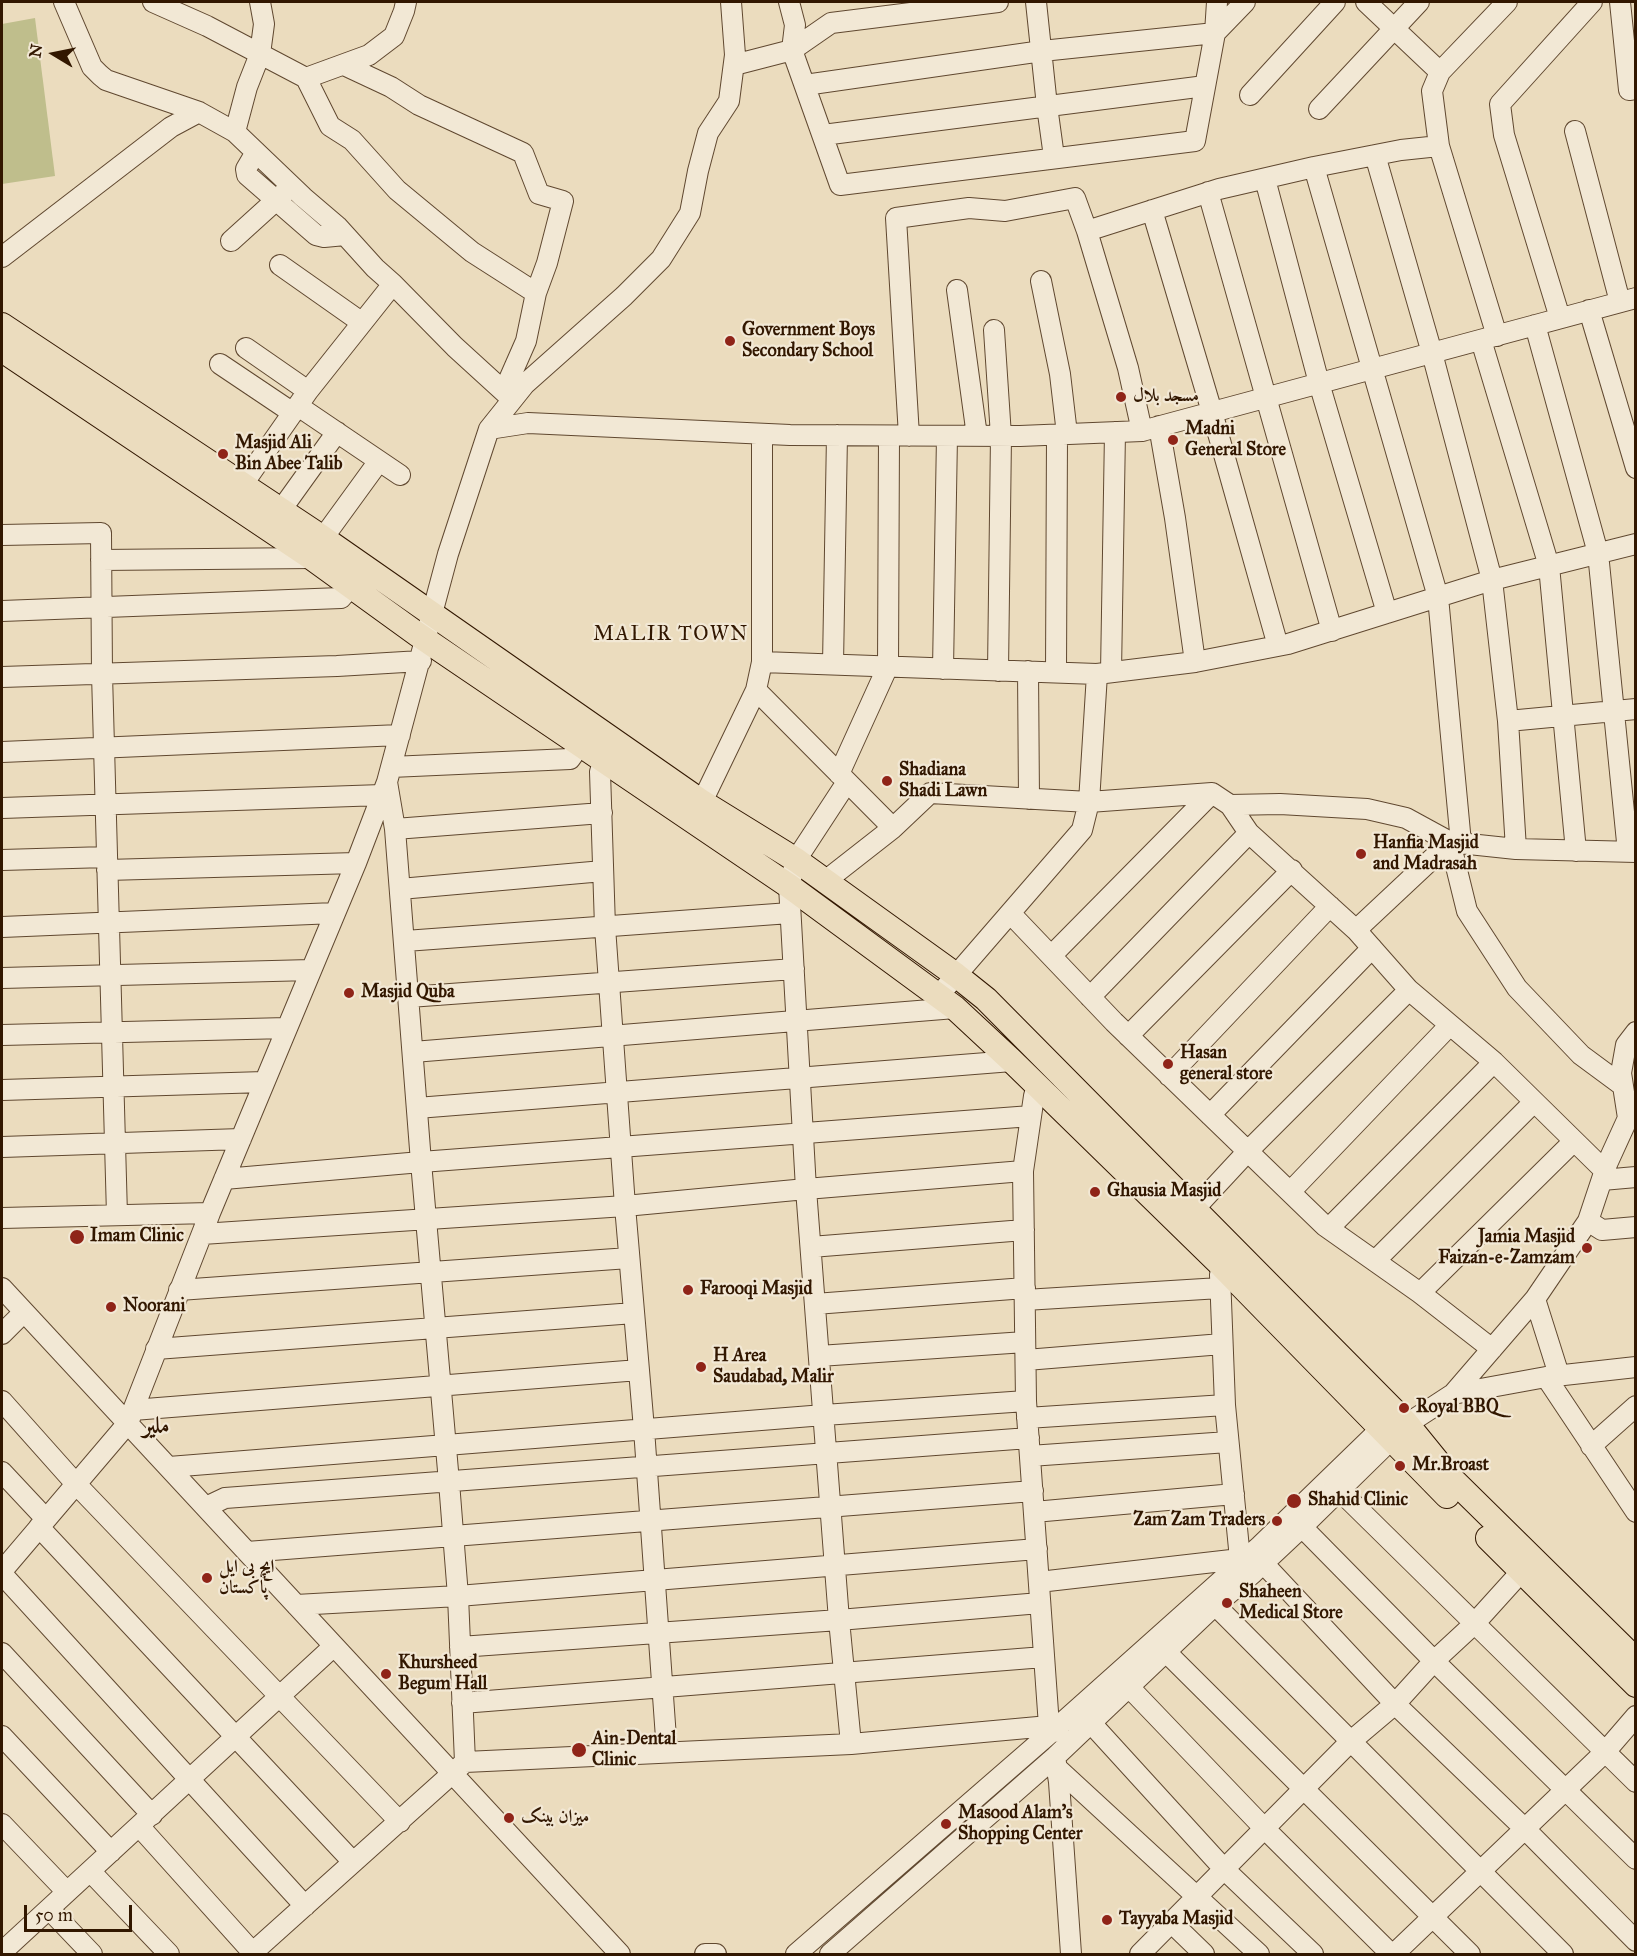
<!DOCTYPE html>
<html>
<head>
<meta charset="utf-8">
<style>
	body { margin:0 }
	#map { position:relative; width:1637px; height:1956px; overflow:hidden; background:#ebdcbe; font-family:"IM FELL Great Primer",serif }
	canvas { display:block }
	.frame { position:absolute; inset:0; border:3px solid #321700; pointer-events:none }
	.north { position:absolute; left:24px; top:24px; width:60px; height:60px; -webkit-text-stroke:4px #f2e8d5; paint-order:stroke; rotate:280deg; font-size:16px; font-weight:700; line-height:24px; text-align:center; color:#321700 }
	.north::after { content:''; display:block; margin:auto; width:21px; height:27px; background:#321700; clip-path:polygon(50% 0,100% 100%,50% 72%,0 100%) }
	.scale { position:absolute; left:24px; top:1905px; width:108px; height:27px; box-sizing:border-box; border:3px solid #321700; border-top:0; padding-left:8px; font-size:18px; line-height:21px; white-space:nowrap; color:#321700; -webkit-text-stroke:4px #f2e8d5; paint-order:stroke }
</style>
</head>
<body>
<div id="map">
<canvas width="1637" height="1956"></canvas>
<div class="frame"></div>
<div class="north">N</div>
<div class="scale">50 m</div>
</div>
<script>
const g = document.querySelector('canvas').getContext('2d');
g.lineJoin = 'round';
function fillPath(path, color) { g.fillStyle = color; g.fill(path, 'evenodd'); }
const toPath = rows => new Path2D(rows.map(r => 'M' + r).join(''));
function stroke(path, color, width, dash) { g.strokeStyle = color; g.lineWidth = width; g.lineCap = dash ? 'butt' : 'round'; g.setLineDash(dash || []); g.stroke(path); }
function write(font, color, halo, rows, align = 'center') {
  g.font = font + ' "IM FELL Great Primer",Amiri,serif'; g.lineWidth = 4.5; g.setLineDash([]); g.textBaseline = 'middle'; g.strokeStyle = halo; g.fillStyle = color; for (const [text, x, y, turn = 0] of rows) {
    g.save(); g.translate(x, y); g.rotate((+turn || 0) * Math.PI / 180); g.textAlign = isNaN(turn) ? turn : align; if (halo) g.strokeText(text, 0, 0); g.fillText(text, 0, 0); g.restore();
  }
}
fillPath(toPath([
	[35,18,55,176,2,184,2,24]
]), '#bfbe8c');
const minor = toPath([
	[64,2,92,67,100,75,106,80,199,112,235,132,303,197,337,226,375,268,393,284,455,347,512,399],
	[153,2,207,26,306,78,330,126,352,140,397,190,472,252,536,293],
	[789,2,795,25,792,50,840,185,1195,141,1215,33,1217,2],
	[1036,2,1047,106,1054,157],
	[1366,2,1440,72],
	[1620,2,1629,90,1636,89],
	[344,65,391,87,419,105,523,153,539,194,563,201,547,263,536,293,526,341,504,391],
	[734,65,792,50,831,23,998,2],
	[306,78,369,55,394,36,404,11,406,2],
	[805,85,1042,51,1215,33,1245,2],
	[1250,95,1335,2],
	[1319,109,1419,2],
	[1575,131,1620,302],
	[235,132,247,87,260,54,264,24,260,2],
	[823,135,1205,86],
	[256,152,246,169,247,175,316,235,324,237,345,235],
	[1375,155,1432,353,1492,580,1508,721,1516,849],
	[1314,167,1438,597,1461,843],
	[1265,179,1319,383,1387,613],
	[1208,192,1332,631],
	[1152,210,1212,412,1278,646],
	[1087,231,1219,189,1314,167,1401,150,1439,146],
	[231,241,284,193],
	[2,257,171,127,199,112],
	[280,265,361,322],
	[1041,281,1060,374,1067,434],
	[957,290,977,436],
	[1589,310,1636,468],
	[1560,318,1504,135,1500,104,1592,2],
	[1535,325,1598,553,1628,852],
	[994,330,1001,436,998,671],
	[1497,336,1439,146,1432,91,1440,72,1507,2],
	[1481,340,1549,566,1576,851],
	[246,348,308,391],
	[220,364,293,413],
	[298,406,400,475],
	[1159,426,1175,518,1195,662],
	[489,429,528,423,790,435,1020,436,1142,431,1636,298],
	[909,436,896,218,969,208,1005,211,1075,198,1087,231,1128,368,1142,431],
	[243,484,308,391,393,284],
	[281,510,337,432],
	[2,535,101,533,102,674,117,1215],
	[323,538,379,461],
	[101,560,312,558],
	[2,611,341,598,351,586],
	[762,662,1097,674,1195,662,1288,644,1492,580,1636,544],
	[833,664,837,435],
	[943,669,947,436],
	[1028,671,1029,799],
	[1056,672,1057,435],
	[1111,672,1115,432],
	[2,677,337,666,421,661],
	[756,690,893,828],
	[1508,721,1636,709],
	[2,752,400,735],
	[604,759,600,772,605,927,625,1206,644,1429,667,1752],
	[391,767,570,759,580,745],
	[839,774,888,666,889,436],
	[847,782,796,860,789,886,806,1189,839,1620,851,1744],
	[702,802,756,690,762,662,762,434],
	[1230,805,1249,833,1356,930,1409,990,1494,1062,1605,1171],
	[2,808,382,795],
	[395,829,602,813],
	[2,860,107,857],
	[107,870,356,863],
	[824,882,893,828,930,793,1089,802,1212,793,1230,805,1280,804,1367,809,1406,818,1450,842,1516,849,1636,852],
	[400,889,603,871],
	[1010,913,1114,1022,1325,1226,1420,1293,1492,1349],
	[2,927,335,913],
	[1356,930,1450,842,1467,911,1517,988,1581,1055,1623,1086],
	[405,941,790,913],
	[1051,956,1212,793],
	[2,978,311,970],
	[939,995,1082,830,1089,802,1097,674],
	[409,997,794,969],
	[1090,997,1249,833],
	[2,1035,287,1028],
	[1128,1036,1292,870],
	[413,1052,955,1008],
	[1169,1076,1330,906],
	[1037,1086,1034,1096,1023,1171,1026,1401,1049,1726],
	[2,1090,264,1082],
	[417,1108,1012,1061],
	[1210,1115,1372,948],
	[2,1147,241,1139],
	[224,1179,421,1162,1031,1116],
	[1602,1180,1636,1177],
	[1290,1192,1450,1025],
	[2,1218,210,1213],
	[1184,1220,1248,1151,1409,990],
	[1588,1221,1602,1230,1636,1227],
	[1329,1228,1494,1062],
	[202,1234,625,1206,806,1189,1023,1171],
	[811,1247,1024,1230],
	[1375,1261,1534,1102],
	[1222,1266,1220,1275,1225,1405,1240,1559,1242,1561],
	[2,1288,620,1954],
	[179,1290,629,1258],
	[1420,1293,1574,1141],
	[1535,1299,1559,1375],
	[1025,1300,1220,1288],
	[815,1304,1025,1288],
	[2,1334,24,1312],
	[156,1349,634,1313],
	[819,1356,1025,1342],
	[1026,1360,1222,1344],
	[1546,1377,1636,1512],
	[1453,1394,1535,1299,1588,1221,1607,1164,1628,1118,1621,1073,1626,1045,1636,1032],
	[2,1401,76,1484,400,1822],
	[133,1410,639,1370],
	[1027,1418,1225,1405],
	[1591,1446,1636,1406],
	[1030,1456,1228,1442],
	[169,1467,824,1415,1026,1401],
	[2,1472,46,1519],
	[1339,1490,1636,1782],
	[206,1507,225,1498,1029,1438],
	[1034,1512,1234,1494],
	[39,1527,353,1862],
	[1302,1527,1434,1661,1636,1859],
	[247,1552,1033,1491],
	[1263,1563,1395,1704,1524,1828,1636,1941],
	[2,1571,128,1423,210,1213,356,863,387,782,448,554,489,429,525,384,624,296,661,259,690,213,698,171,708,133,729,101,735,55,731,2],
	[2,1574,305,1906],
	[1039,1582,1240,1559],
	[296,1605,458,1596,1037,1549],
	[1215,1605,1563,1954],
	[460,1647,839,1620,1040,1603],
	[1166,1652,1470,1954],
	[2,1653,152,1815],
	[1128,1686,1265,1829,1391,1954],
	[462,1703,1044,1657],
	[1090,1722,1225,1870,1313,1954],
	[2,1736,111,1852],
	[465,1762,851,1744,1049,1726,1058,1732],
	[1056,1763,1059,1782,1071,1954],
	[1056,1767,1259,1954],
	[2,1824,67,1892],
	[139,1826,254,1954],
	[90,1871,169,1954],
	[49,1909,92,1954],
	[1172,1923,1204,1954],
	[2,1952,334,1646],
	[251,1954,465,1762,458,1596,449,1482,421,1162,395,829,387,782],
	[705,1954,716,1954],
	[796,1954,1055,1729,1260,1546,1391,1419],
	[830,1954,1055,1757,1215,1605,1253,1573,1302,1527,1407,1424,1453,1394,1546,1377,1636,1367],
	[1140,1954,1350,1742,1395,1704,1434,1661,1474,1624,1521,1572],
	[1394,1954,1605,1752,1636,1716]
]);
const major = toPath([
	[2,325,323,538,702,802,796,860,956,975,986,999,1407,1424,1450,1477,1636,1660],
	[2,350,312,558,417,634,789,886,955,1008,1012,1061,1222,1266,1447,1496],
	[1488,1538,1636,1685]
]);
stroke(minor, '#604830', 22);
stroke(major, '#321700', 26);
stroke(minor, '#f2e8d5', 20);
stroke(major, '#ebdcbe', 24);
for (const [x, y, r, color] of [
	[730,341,6,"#8f2418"],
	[1121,397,6,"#8f2418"],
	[1173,440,6,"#8f2418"],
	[223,454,6,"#8f2418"],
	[887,781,6,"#8f2418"],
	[1361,854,6,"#8f2418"],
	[349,993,6,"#8f2418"],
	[1168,1064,6,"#8f2418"],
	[1095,1192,6,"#8f2418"],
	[77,1237,8,"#8f2418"],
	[1587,1248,6,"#8f2418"],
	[688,1290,6,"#8f2418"],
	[111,1307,6,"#8f2418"],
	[701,1367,6,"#8f2418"],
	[1404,1408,6,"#8f2418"],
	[1400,1466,6,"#8f2418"],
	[1294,1501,8,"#8f2418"],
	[1277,1521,6,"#8f2418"],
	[207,1578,6,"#8f2418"],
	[1227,1603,6,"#8f2418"],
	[386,1674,6,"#8f2418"],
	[579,1750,8,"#8f2418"],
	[509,1818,6,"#8f2418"],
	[946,1824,6,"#8f2418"],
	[1107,1920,6,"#8f2418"]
]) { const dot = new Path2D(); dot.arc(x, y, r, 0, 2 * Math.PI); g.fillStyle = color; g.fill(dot); stroke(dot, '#f2e8d5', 2); }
write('bold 18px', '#321700', '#f2e8d5', [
	["Government Boys",742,331],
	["Secondary School",742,352],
	["مسجد بلال",1133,397],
	["Madni",1185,430],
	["General Store",1185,451],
	["Masjid Ali",235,444],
	["Bin Abee Talib",235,465],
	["Shadiana",899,771],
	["Shadi Lawn",899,792],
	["Hanfia Masjid",1373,844],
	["and Madrasah",1373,865],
	["Masjid Quba",361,993],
	["Hasan",1180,1054],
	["general store",1180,1075],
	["Ghausia Masjid",1107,1192],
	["Imam Clinic",90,1237],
	["Jamia Masjid",1575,1238,"right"],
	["Faizan-e-Zamzam",1575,1259,"right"],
	["Farooqi Masjid",700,1290],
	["Noorani",123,1307],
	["H Area",713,1357],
	["Saudabad, Malir",713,1378],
	["Royal BBQ",1416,1408],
	["Mr.Broast",1412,1466],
	["Shahid Clinic",1308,1501],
	["Zam Zam Traders",1265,1521,"right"],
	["ایچ بی ایل",219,1568],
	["پاکستان",219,1589],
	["Shaheen",1239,1593],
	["Medical Store",1239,1614],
	["Khursheed",398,1664],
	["Begum Hall",398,1685],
	["Ain-Dental",592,1740],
	["Clinic",592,1761],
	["Masood Alam's",958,1814],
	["Shopping Center",958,1835],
	["میزان بینک",521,1818],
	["Tayyaba Masjid",1119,1920]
], 'left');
g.letterSpacing = '1.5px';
write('20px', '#321700', '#f2e8d5', [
	["MALIR TOWN",671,635]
]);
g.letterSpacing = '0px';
write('bold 24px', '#321700', '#f2e8d5', [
	["ملیر",156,1427]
]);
</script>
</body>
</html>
